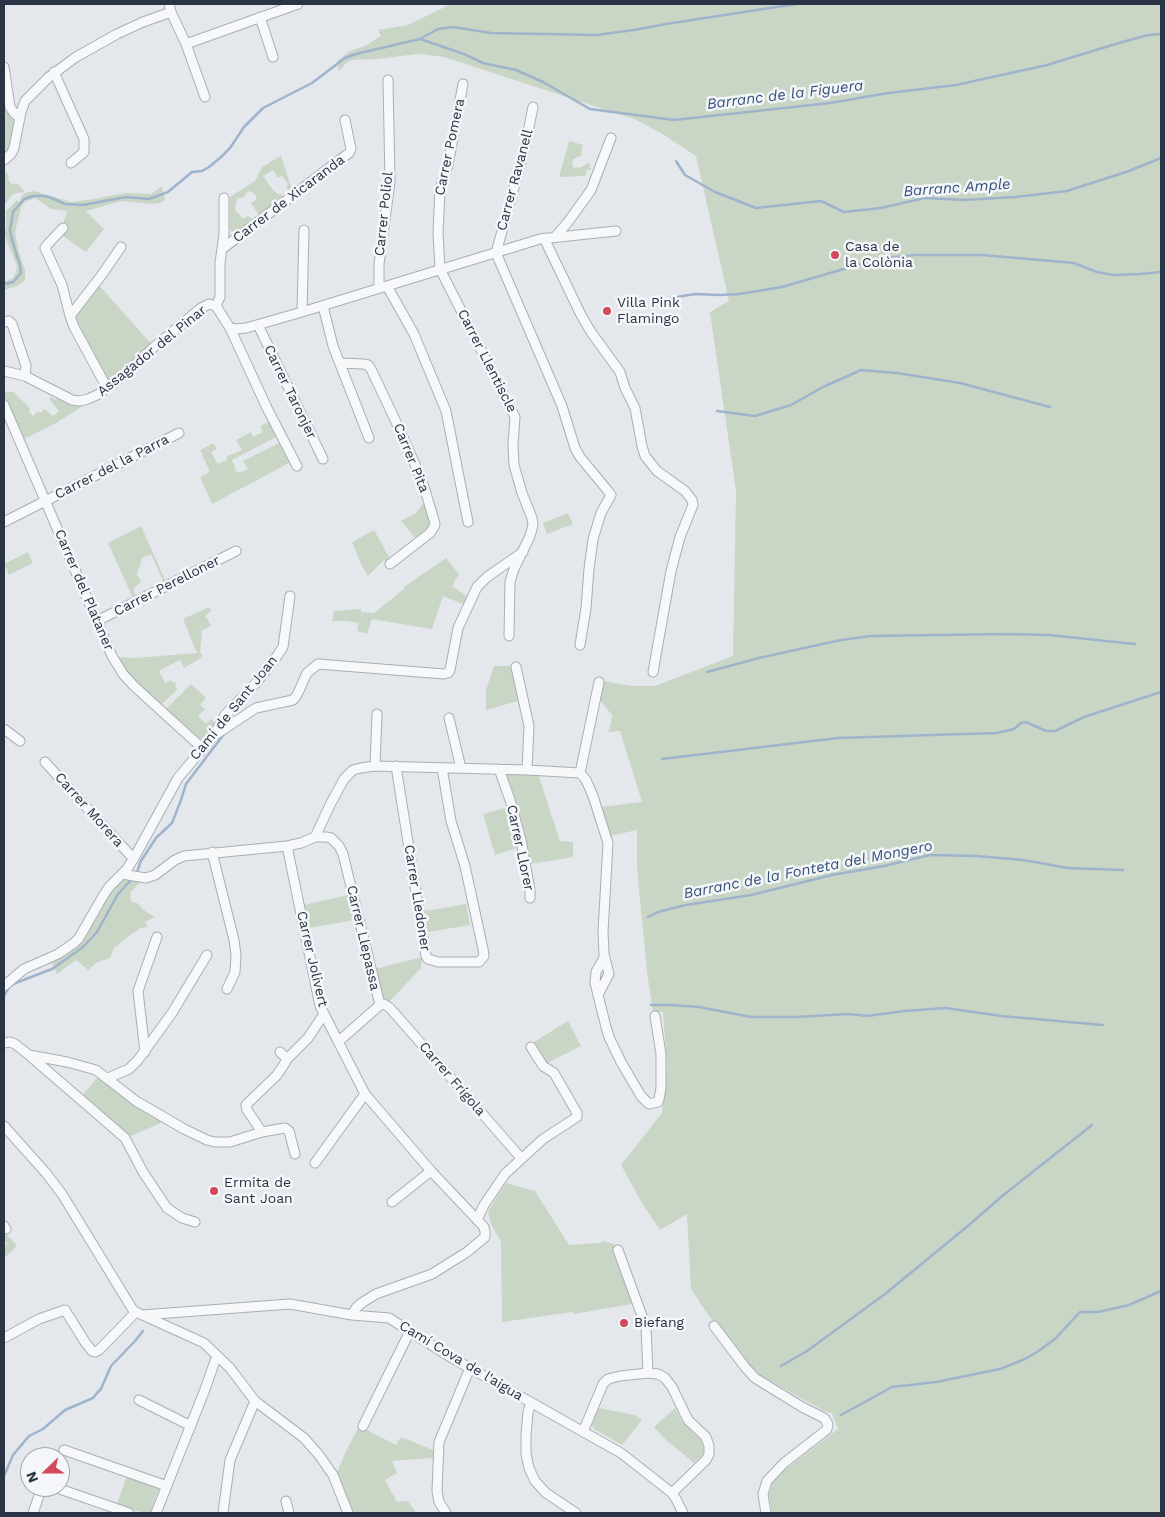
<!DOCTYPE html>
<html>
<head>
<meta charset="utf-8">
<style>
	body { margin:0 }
	#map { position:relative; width:1165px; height:1517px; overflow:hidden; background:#e4e7ec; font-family:"Work Sans",sans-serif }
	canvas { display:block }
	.frame { position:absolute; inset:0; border:5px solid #2b3445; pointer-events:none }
	.north { position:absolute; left:20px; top:1447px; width:50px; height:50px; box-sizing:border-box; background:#f4f6f9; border:1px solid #a4a8b1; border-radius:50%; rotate:248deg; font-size:14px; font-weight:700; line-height:20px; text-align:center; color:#2b3445 }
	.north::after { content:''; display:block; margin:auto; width:18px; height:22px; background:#d1495b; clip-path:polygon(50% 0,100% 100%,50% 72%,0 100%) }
</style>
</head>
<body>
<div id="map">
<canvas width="1165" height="1517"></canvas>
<div class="frame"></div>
<div class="north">N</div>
</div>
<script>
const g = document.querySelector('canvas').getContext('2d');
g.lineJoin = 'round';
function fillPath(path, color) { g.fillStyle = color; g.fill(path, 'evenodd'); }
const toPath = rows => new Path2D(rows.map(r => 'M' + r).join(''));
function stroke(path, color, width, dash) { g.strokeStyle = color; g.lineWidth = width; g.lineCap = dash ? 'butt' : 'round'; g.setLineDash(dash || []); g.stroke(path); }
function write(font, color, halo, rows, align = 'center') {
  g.font = font + ' "Work Sans",sans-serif'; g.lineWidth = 5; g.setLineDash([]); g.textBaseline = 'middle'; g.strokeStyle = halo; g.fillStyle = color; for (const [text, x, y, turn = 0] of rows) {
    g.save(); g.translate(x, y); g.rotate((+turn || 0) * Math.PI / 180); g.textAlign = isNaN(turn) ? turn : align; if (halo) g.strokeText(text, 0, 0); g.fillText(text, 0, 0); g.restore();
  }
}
fillPath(toPath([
	[451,4,1161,4,1161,1513,772,1513,769,1495,773,1480,778,1475,838,1429,832,1413,824,1411,753,1371,707,1313,691,1289,687,1214,660,1230,642,1203,621,1165,662,1113,667,1067,663,1012,653,1012,647,972,637,868,637,830,610,836,601,807,642,802,620,731,608,732,611,724,612,715,600,700,604,681,632,686,655,686,733,656,736,491,710,312,729,301,696,156,661,133,634,119,444,57,418,54,377,59,353,60,347,62,339,71,337,61,350,51,365,46,381,36,378,30,408,25],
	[8,108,15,125,10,149,4,155,4,112],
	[569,141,583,145,581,153,583,155,573,159,572,164,574,168,578,167,579,168,589,163,591,170,587,170,585,176,559,177],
	[281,156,292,190,290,192,286,187,288,184,282,176,278,178,273,170,263,176,273,190,279,195,281,194,283,197,259,215,251,203,256,200,256,195,250,191,246,193,244,197,237,199,235,209,237,213,238,213,243,219,248,216,254,220,236,233,232,232,230,229,230,197,255,181,262,167],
	[4,170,9,176,8,179,12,185,17,183,25,192,16,193,12,195,4,206],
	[162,186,165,200,160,203,151,204,121,201,86,211,104,229,86,252,60,234,67,211,51,209,35,198,25,202,21,207,15,232,19,253,25,270,25,280,22,283,17,286,4,290,4,282,13,278,16,272,17,266,4,234,6,228,6,211,17,200,19,202,21,200,20,198,25,193,34,191,71,202,94,199,125,193,151,194],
	[98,284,152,345,108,382,83,339,75,318,76,314],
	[4,392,14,392,21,400,22,400,27,405,30,409,29,411,33,416,38,411,40,413,45,409,53,416,59,411,49,399,51,397,56,400,58,396,83,406,56,423,22,440,4,396],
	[269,422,276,437,232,460,236,469,234,470,240,473,248,469,243,461,279,443,289,463,212,504,200,477,210,472,200,450,213,443,217,449,211,452,218,464,227,460,226,457,242,450,236,440,251,432,253,437,263,432,260,426],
	[426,500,432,523,428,529,416,539,401,521,416,513],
	[568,513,573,524,547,534,543,523],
	[141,526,166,582,164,583,151,554,142,558,141,563,138,570,137,574,141,582,133,589,136,597,133,598,108,543],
	[374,530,390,559,387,562,384,560,368,576,361,564,352,542],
	[28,552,33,563,9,575,4,564],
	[446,558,459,574,452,586,468,597,465,605,443,596,432,629,372,619,367,634,357,631,359,623,347,621,332,621,334,611,361,609,361,612,374,613,404,589,404,587],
	[209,607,211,611,205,616,207,618,211,626,201,631,202,634,200,653,202,654,201,658,184,668,180,660,159,671,165,683,171,680,173,683,175,682,177,690,163,703,159,704,128,675,117,657,135,658,197,653,183,619],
	[494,666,512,666,518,701,486,710,486,690],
	[191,684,206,698,200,705,205,709,198,716,206,724,211,719,217,725,204,741,202,741,165,710],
	[538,774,560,841,573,842,573,857,530,864,525,834,513,792,506,775],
	[508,807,520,847,495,855,483,814],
	[124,878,138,880,140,882,131,892,130,898,132,902,137,903,145,911,155,917,145,922,148,927,140,928,125,939,114,948,110,958,98,962,88,970,76,960,57,974,52,963,82,941,89,931,102,905,111,889],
	[348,895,354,920,309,928,304,905],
	[466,904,470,925,428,932,425,911],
	[422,957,421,968,389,1002,382,996,375,969],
	[568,1021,581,1046,545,1064,537,1051,537,1046,534,1042],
	[99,1076,165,1121,129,1137,82,1096],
	[506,1183,535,1191,569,1245,599,1243,603,1241,614,1244,614,1254,632,1304,574,1314,572,1312,502,1322,501,1242,491,1224,488,1211],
	[4,1231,17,1246,4,1258,4,1246,7,1243,4,1240],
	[598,1408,635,1415,642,1420,622,1445,594,1429,592,1425],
	[675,1408,682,1422,701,1440,704,1450,703,1455,694,1463,666,1440,654,1427],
	[358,1428,365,1429,396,1445,401,1437,433,1450,433,1458,392,1461,397,1473,385,1480,397,1502,408,1501,416,1513,352,1513,336,1475,346,1451],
	[127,1476,160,1486,150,1513,143,1513,117,1504]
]), '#c9d6c5');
stroke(toPath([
	[420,39,464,54,483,63,516,70,543,82,590,109,674,120,830,103,888,93,956,85,1047,65,1119,43,1148,35,1161,34],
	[676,161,685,175,715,192,756,208,821,201,844,212,881,208,925,198,964,200,1015,197,1067,191,1129,171,1161,158],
	[4,284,13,282,21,273,20,265,12,240,10,230,13,212,24,199,33,196,43,196,49,197,65,204,83,205,126,197,149,199,168,192,192,172,202,171,209,167,221,157,230,148,244,127,263,108,312,83,345,58,356,54,420,39,438,29,453,27,491,33,596,35,634,30,666,24,796,4],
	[671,298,695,294,720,295,739,294,782,287,878,259,914,255,982,255,1074,263,1097,272,1113,275,1140,274,1161,272],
	[717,411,755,416,791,405,823,387,861,370,897,373,960,383,1050,407],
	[707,672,759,658,841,640,871,636,1007,634,1049,635,1135,644],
	[662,759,838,738,996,733,1014,729,1021,723,1026,722,1046,731,1055,731,1084,717,1161,692],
	[137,872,141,861,156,838,172,823,181,800,186,784,224,734],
	[648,917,658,912,686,905,751,895,832,875,884,866,930,855,977,856,1023,860,1068,868,1123,870],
	[4,996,9,987,13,984,52,969,83,947,97,932,118,894,132,879],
	[651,1005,670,1005,699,1007,751,1017,796,1017,849,1014,867,1016,904,1011,946,1008,1001,1016,1103,1025],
	[781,1366,807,1351,885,1294,969,1225,1001,1197,1092,1125],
	[841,1415,892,1387,936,1382,1000,1369,1025,1359,1037,1352,1055,1339,1080,1312,1098,1312,1129,1305,1161,1291],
	[4,1476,13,1455,29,1436,43,1429,65,1410,93,1398,97,1393,101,1389,111,1366,135,1341,143,1331]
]), '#9fb4cc', 2.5);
const minor = toPath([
	[169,4,171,12,186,44,298,4],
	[260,17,273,57],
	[186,44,205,97],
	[4,67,10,107,14,113,20,118],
	[54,72,84,139,84,152,71,163],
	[463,84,448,165,440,189,438,233,440,269,515,417,513,445,514,465,522,493,532,518,533,525,530,536,514,569,510,582,509,636],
	[533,107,525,147,496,253,562,406,575,448,580,457,608,491,611,495,601,513,593,539,589,569,586,608,580,645],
	[4,160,11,154,14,148,21,112,25,101,49,77,76,57,117,34,143,22,171,12],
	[63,228,47,245,45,248,62,285,70,316],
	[555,237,568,222,591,190,611,138],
	[544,238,581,315,591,332,620,372,625,388,635,408,642,446,645,456,657,471,685,491,692,500,693,505,680,537,671,571,653,672],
	[222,249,224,234,224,198],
	[387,286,414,334,446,411,468,522],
	[379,288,379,264,390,182,388,80],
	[216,306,230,328,236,329,246,328,302,312,540,239,616,231],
	[216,306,220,297,220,263,222,249,349,153,351,149,345,120],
	[323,306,333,346,369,438],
	[302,312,304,230],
	[4,322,9,321,12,324,26,366,25,376],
	[258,325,323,459],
	[230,328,267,408,297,466],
	[340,363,363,364,368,365,371,369,397,424,422,480,434,520,435,525,430,533,390,564],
	[4,371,25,376,72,400,79,401,88,399,99,394,124,375,154,347,201,308,209,304,216,306],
	[107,388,74,327,70,316,101,276,121,247],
	[4,405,112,656,123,674,134,686,202,748],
	[4,522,179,433],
	[97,621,236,551],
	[516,667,529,726,527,770],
	[449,718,461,768],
	[4,729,20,741],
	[215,735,256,708,293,700,297,695,307,673,318,664,444,674,448,673,450,670,458,628,477,587,487,577,523,552],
	[45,762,131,856,134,858],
	[375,766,377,714],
	[396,766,426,956,428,959,438,962,479,962,484,956,483,949,465,866,451,821,442,768],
	[499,769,510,800,521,840,530,890,530,898],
	[580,773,586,780,593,796,608,843,603,932,604,954,609,974,598,995],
	[315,837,331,803,344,779,353,770,361,768,375,766,527,770,580,773,599,682],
	[287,846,320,1006,365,1094,431,1171,484,1227,485,1232,485,1237,467,1252,432,1274,376,1294,363,1302,356,1308,352,1315],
	[212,852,234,940,236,955,235,972,227,989],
	[122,874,146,878,155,875,175,860,184,856,287,846,301,843,315,837,326,837,331,838,339,846,343,854,380,1005],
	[604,954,604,958,596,972,595,983,606,1027,609,1037,621,1062,641,1096,649,1104,658,1102,659,1099,661,1088,661,1054,655,1016],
	[4,986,24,969,58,954,74,943,79,938,103,896,109,887,127,869,134,858,178,778,214,735,225,715,256,683,277,656,283,647,290,596],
	[380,1005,384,1004,390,1008,521,1158],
	[339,1041,380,1005],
	[4,1043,10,1042,15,1044,29,1055,67,1062,96,1070,136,1101,184,1129,207,1140,215,1142,230,1142,262,1132,285,1128,289,1131,295,1154],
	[145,1052,138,991,157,937],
	[29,1055,125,1138,143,1172,167,1208,182,1218,195,1222],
	[287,1059,308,1038,324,1014],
	[108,1078,129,1069,138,1060,172,1013,207,955],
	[4,1126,46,1173,62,1194,133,1310,136,1312,204,1343,230,1368,255,1401,304,1438,319,1455,333,1475,348,1513],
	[262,1132,247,1110,246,1105,277,1075,285,1063,287,1059,280,1052],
	[315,1163,365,1094],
	[392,1202,431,1171],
	[477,1220,484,1205,505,1174,543,1139,577,1117,577,1113,554,1073,543,1066,531,1047],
	[4,1226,6,1229],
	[618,1250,646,1327,648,1373],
	[142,1315,290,1304,352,1315,389,1318,452,1358,621,1453,672,1493,676,1499,683,1513],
	[714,1326,745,1367,755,1378,802,1407,824,1418,828,1424,827,1429,825,1431,784,1463,767,1481,763,1494,766,1513],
	[4,1338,39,1319,65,1310,85,1342,92,1351,95,1352,99,1350,136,1312],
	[139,1400,191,1426],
	[531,1403,528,1412,526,1435,526,1454,529,1468,535,1481,546,1493,576,1513],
	[363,1426,410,1331],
	[583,1432,603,1384,608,1379,620,1376,648,1373,658,1374,665,1378,672,1387,688,1420,706,1437,709,1446,709,1454,706,1460,672,1493],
	[64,1450,167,1486],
	[54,1487,129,1513],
	[286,1501,289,1513],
	[33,1513,42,1487],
	[156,1513,204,1392,215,1361,218,1357],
	[223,1513,230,1460,255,1401],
	[446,1513,439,1502,437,1491,439,1442,470,1368]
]);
stroke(minor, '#a9aeb7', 11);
stroke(minor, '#f7f8fa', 9);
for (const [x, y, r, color] of [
	[835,255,5,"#d1495b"],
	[607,311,5,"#d1495b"],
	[214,1191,5,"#d1495b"],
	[624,1323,5,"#d1495b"]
]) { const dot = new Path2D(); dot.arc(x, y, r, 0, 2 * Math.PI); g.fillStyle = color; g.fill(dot); stroke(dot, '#f4f6f9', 2); }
write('14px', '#2b3445', '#f4f6f9', [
	["Carrer Pomera",450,147,-78],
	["Carrer Ravanell",515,180,-75],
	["Carrer de Xicaranda",289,199,-37],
	["Carrer Poliol",384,214,-84],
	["Assagador del Pinar",152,351,-39],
	["Carrer Llentiscle",487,361,63],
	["Carrer Taronjer",290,392,64],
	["Carrer Pita",411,458,68],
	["Carrer del la Parra",112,467,-27],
	["Carrer Perelloner",167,586,-27],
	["Carrer del Plataner",84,590,67],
	["Camí de Sant Joan",234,708,-51],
	["Carrer Morera",89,810,48],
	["Carrer Llorer",520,848,78],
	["Carrer Lledoner",417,898,81],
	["Carrer Llepassa",363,938,77],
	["Carrer Jolivert",312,959,77],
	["Carrer Frígola",452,1079,49],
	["Camí Cova de l'aigua",461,1361,31]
]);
write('14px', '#2b3445', '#f4f6f9', [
	["Casa de",845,247],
	["la Colònia",845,263],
	["Villa Pink",617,303],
	["Flamingo",617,319],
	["Ermita de",224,1183],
	["Sant Joan",224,1199],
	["Biefang",634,1323]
], 'left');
write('italic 15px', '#34527a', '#f4f6f9', [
	["Barranc de la Figuera",785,95,-7],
	["Barranc Ample",957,188,-4],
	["Barranc de la Fonteta del Mongero",808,870,-11]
]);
</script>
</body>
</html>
